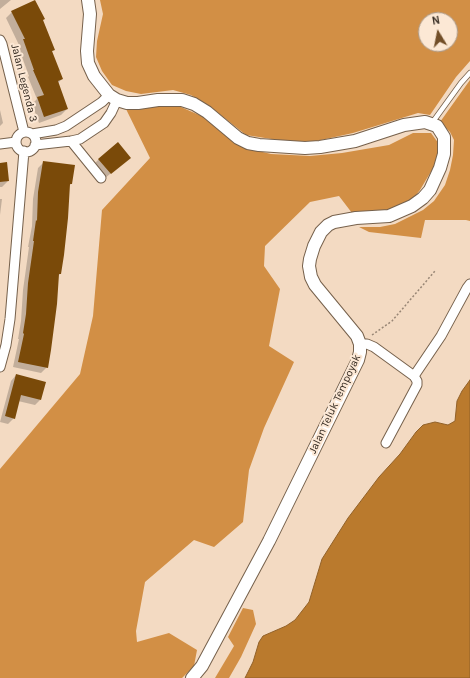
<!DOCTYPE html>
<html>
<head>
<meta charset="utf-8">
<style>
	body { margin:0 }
	#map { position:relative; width:470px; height:678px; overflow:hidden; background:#f3dac2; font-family:Karla,sans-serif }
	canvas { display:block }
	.north { position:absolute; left:418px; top:12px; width:40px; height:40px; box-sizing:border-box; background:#fce8d5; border:1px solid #ab9b8c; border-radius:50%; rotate:350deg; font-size:11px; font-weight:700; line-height:16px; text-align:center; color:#32281f }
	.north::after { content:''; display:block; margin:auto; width:14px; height:18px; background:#724e28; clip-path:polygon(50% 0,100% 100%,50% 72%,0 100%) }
</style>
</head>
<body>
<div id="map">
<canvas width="470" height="678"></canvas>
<div class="north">N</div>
</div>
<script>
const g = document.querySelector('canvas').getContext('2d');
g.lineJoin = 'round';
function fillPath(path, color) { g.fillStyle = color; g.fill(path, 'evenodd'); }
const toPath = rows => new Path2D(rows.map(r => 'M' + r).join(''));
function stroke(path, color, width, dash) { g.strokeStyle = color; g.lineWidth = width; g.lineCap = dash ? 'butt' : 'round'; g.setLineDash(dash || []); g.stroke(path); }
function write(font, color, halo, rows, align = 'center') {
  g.font = font + ' Karla,sans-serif'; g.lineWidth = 4; g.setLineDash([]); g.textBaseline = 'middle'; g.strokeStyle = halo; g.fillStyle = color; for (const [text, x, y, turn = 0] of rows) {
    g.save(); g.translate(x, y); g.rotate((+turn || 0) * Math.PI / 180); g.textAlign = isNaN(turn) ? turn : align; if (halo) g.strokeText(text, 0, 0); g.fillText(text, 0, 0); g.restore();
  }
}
fillPath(toPath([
	[100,0,470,0,470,61,456,77,430,115,418,113,353,133,312,142,278,140,246,135,208,105,191,95,173,90,141,94,126,91,112,85,102,71,96,57,97,41,103,14],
	[426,20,450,20,450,44,426,44],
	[470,80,470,221,466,220,425,220,421,238,369,232,359,227,380,227,395,224,423,210,434,201,445,185,450,170,453,155,454,140,450,132,440,122],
	[174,104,206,118,222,132,236,142,250,149,271,154,310,156,342,153,389,145,413,133,431,133,439,144,439,158,420,190,412,200,385,211,352,213,339,196,310,202,265,246,264,266,280,289,269,346,294,362,264,428,249,470,243,522,214,547,194,540,145,582,136,631,137,642,169,633,197,650,194,666,182,678,0,678,0,469,80,374,93,316,102,210,150,158,126,109],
	[243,608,253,610,256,624,241,657,229,678,215,678,234,646,228,637]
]), '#d28f45');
const water = toPath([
	[470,380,470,678,245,678,253,662,259,642,263,636,286,626,295,620,309,602,322,559,348,518,379,477,400,454,416,432,423,425,435,422,448,425,455,421,457,401,462,391,470,380]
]);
fillPath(water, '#ba7a2d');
stroke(water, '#916129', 1);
fillPath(toPath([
	[0,0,11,0,0,9],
	[12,12,42,20,54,50,51,52,62,79,58,83,67,109,61,115,39,123,32,104,37,99,28,77,29,76,18,46,19,45,6,18],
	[0,110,3,123,0,126],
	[99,159,123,163,104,179,93,165],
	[44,162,71,184,69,186,60,274,58,276,47,367,41,373,13,367,19,339,18,339,21,321,23,290,29,247,28,247,32,226,33,199,38,168],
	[0,164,8,181,2,187,0,187],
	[0,199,2,199,0,215],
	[16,375,40,400,35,405,18,401,14,418,8,424,0,422,11,381]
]), '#0003');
fillPath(toPath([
	[35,0,45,19,43,20,55,50,52,51,63,79,58,81,68,109,44,117,37,97,44,95,33,70,34,70,23,39,25,39,11,11],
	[118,142,131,158,111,174,98,159],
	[43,161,75,165,72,184,70,184,68,218,64,255,61,274,59,274,57,304,51,350,48,368,18,362,24,334,23,333,26,314,28,283,34,241,33,241,36,220,37,221,38,192],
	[7,162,9,181,0,182,0,163],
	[16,374,46,382,41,400,21,395,15,419,5,416]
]), '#7a4a09');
const lane = toPath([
	[432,123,461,83,470,73]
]);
const street = toPath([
	[0,40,2,44,24,132],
	'16 142a10 10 0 1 1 20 0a10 10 0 1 1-20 0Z',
	[32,134,56,130,66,126,102,102,109,95],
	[71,141,101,178],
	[0,144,16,142],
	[35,145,71,141,80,139,104,123,111,113,117,100],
	[360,344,367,344,374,347,414,376,417,381,417,385,386,443],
	[0,367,6,345,10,319,24,151],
	[414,376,441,336,467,288,470,284]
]);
const secondary = toPath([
	[88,0,90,14,87,51,88,63,94,76,109,95,117,100,127,103,138,103,158,100,182,100,194,104,207,112,238,138,248,143,259,145,305,148,320,147,355,141,404,125,425,122,437,126,444,137,444,154,440,168,430,190,423,198,412,206,389,216,356,218,334,222,328,225,321,232,314,246,310,259,309,266,311,277,315,285,357,336,360,344,360,352,358,360,269,541,202,666,192,678]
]);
stroke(lane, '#76614c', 6);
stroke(street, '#76614c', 11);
stroke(secondary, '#76614c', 14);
stroke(toPath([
	[372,335,392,321,435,271]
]), '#988675', 1.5, [2, 2]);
stroke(lane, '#fff', 4.5);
stroke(street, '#fff', 9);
stroke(secondary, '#fff', 12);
write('11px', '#32281f', '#fce8d5', [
	["Jalan Legenda 3",24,83,76],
	["Jalan Teluk Tempoyak",335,404,-65]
]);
</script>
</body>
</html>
